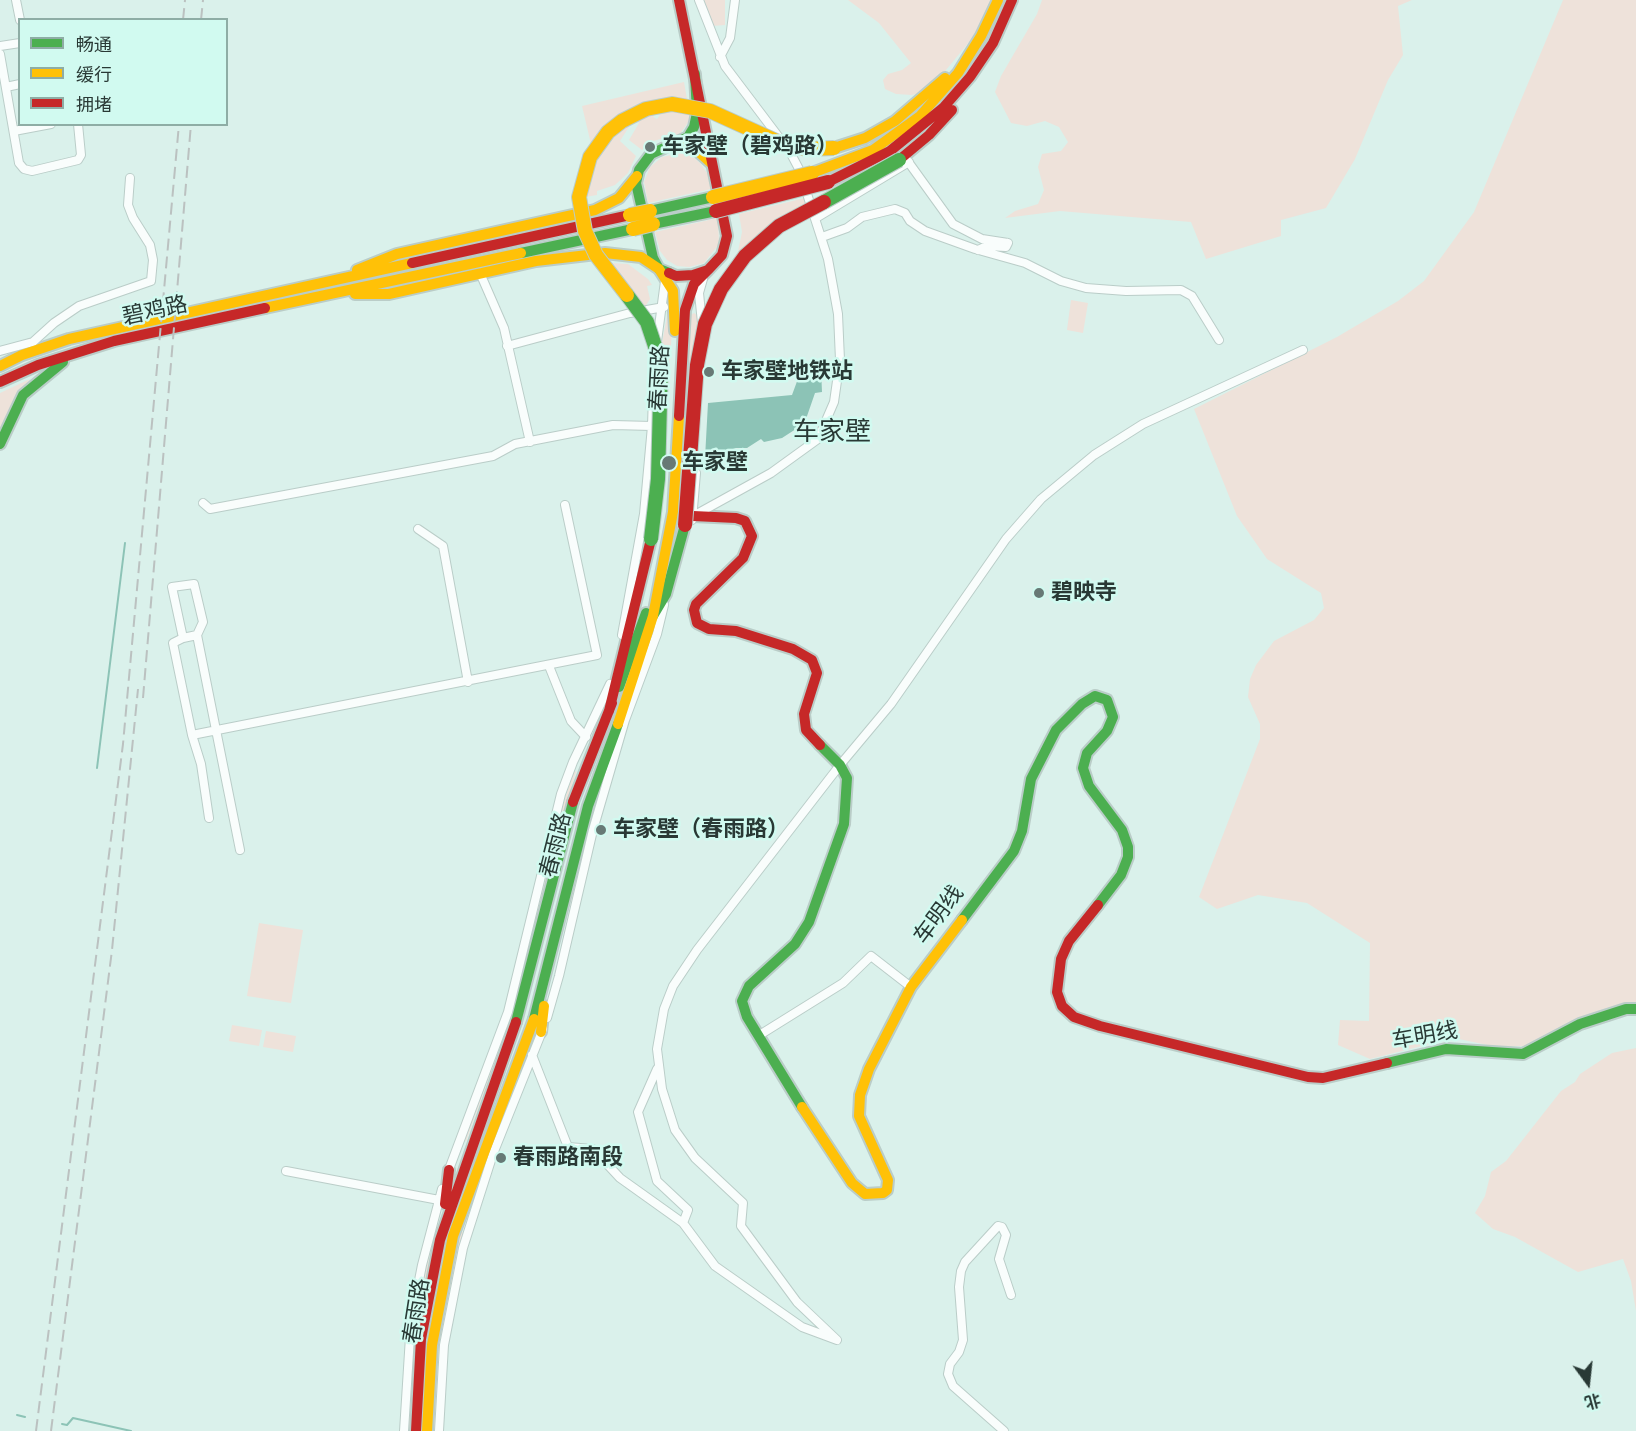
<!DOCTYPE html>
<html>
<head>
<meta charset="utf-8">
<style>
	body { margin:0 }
	#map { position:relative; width:1636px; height:1431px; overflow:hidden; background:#daf1eb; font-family:Figtree,"Noto Sans SC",sans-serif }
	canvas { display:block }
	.legend { position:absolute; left:18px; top:18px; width:210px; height:108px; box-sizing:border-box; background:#d1faf0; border:2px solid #8eada5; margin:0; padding:8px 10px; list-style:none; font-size:18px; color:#293935 }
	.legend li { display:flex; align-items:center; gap:12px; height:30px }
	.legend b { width:30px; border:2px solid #8eada5 }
	.north { position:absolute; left:1558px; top:1353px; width:60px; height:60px; -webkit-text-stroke:4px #d1faf0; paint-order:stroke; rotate:165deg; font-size:16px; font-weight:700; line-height:24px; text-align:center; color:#293935 }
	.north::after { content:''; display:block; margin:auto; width:21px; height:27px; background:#293935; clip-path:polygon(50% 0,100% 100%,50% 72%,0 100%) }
</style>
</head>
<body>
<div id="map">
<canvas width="1636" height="1431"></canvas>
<ul class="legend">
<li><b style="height:8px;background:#4caf50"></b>畅通</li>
<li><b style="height:8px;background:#ffc107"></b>缓行</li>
<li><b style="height:8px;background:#c62828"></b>拥堵</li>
</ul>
<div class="north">北</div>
</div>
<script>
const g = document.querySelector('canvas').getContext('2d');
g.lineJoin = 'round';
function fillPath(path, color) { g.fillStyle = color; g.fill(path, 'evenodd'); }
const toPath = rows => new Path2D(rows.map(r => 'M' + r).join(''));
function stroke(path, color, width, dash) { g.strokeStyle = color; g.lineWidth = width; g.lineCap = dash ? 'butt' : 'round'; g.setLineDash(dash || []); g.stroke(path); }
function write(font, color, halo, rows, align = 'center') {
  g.font = font + ' Figtree,"Noto Sans SC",sans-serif'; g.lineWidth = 5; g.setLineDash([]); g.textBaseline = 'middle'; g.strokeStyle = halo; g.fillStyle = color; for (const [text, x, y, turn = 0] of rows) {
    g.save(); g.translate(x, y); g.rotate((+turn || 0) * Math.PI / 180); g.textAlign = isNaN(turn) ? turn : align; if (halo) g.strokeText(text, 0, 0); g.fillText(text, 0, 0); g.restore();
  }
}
fillPath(toPath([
	[704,0,725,0,725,25,712,26],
	[848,0,992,0,974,36,946,70,924,92,912,95,896,94,885,89,883,80,888,74,902,70,911,63,879,23],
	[1042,0,1412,0,1398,6,1403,55,1388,80,1355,159,1326,208,1281,220,1281,236,1206,259,1191,222,1060,211,1005,218,1015,211,1038,204,1044,190,1038,167,1042,154,1061,151,1068,142,1059,127,1045,121,1027,126,1011,123,995,92,1001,76,1037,14],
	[1563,0,1636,0,1636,1004,1616,1007,1526,1046,1497,1047,1454,1038,1370,1059,1338,1045,1340,1020,1369,1021,1370,943,1307,903,1258,895,1217,909,1199,897,1260,739,1260,724,1248,697,1250,679,1256,665,1274,641,1314,620,1324,608,1321,593,1267,559,1237,516,1194,409,1337,337,1398,301,1424,281,1474,212],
	[684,82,687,99,674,99,599,133,591,144,582,106],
	[671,110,689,111,689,121,680,134,653,141,642,150,629,140,639,123,636,120,656,113,653,117,657,119,663,111],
	[632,122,620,141,636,156,628,173,615,185,597,191,597,195,585,197,592,165,612,136],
	[680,153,692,156,700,163,707,173,711,189,648,203,644,182,650,167,662,157],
	[809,197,811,202,770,226,737,256,742,232,739,214],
	[718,218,719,244,704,263,689,267,677,266,667,260,660,251,655,232],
	[610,263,628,264,648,279,652,285,647,286,650,299,645,307],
	[1071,300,1088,303,1083,333,1067,330],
	[668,311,673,315,668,389,662,343],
	[694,313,700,317,677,526,689,316],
	[30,379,0,430,0,393],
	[574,770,576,772,560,823,518,999,466,1141,463,1142,514,998,552,840],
	[605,777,556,977,555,977,584,842],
	[259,923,303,930,291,1003,247,996],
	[232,1025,262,1030,259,1046,229,1041],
	[266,1031,296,1036,293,1052,263,1047],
	[1636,1048,1636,1311,1631,1281,1623,1259,1578,1272,1515,1237,1493,1229,1475,1213,1485,1196,1491,1172,1506,1161,1561,1091,1575,1082,1580,1074,1612,1053],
	[461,1231,464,1233,444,1326,437,1431,433,1431,441,1326],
	[433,1235,414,1350,410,1431,406,1431,413,1332,420,1285]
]), '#eee2da');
fillPath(toPath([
	[821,369,822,392,815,393,806,419,799,427,782,438,764,442,761,439,747,448,736,448,705,458,708,403,792,395,799,376]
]), '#8cc3b6');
stroke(toPath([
	[97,768,125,543],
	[17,1415,25,1417],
	[62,1424,67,1425,73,1418,131,1431]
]), '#8cc3b6', 2);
const street = toPath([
	[16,0,20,20],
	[0,46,20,43],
	[0,54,19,163,24,169,32,171,78,160,81,155,78,124],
	[720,57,730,38,735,0],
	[6,87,20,84],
	[14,131,51,124],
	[904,156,953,224,982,239,1008,243],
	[816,218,909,162],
	[822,237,847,228,862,217,895,209,905,213,910,221,925,231,975,249,1025,263,1061,281,1086,288,1126,291,1181,290,1192,296,1219,340],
	[978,250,987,246,1006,247,1008,243],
	[480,273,504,328,530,442],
	[702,323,699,293,703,279],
	[507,346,630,313,664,307],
	[0,351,33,342,54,323,79,306,151,281,153,260,150,245,133,218,128,205,130,178],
	[203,503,210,509,493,456,515,444,613,425,652,426],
	[695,515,771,473,818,439,834,402,840,360,838,314,828,259,799,169,790,152,725,66,699,0],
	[692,520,696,473],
	[418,529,443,546,468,682],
	[197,635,240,850],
	[622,635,644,514,652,426,654,364,665,281],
	[183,638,197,635,203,622,194,584,172,587,183,638,173,643,192,735,597,655,565,505],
	[549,666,571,721,586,737],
	[192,735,201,764,209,818],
	[547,1018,559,976,593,830,625,720,657,634,664,605],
	[758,1036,843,983,871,956,911,987],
	[532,1055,568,1147,593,1149,620,1178,683,1223],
	[657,1069,638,1112,657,1181,688,1210,683,1223,715,1266,802,1327,837,1340,797,1302,741,1226,743,1203,695,1158,675,1130,662,1089,657,1049,664,1009,673,986,697,950,840,765,891,704,1006,539,1041,499,1094,455,1143,424,1303,350],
	[286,1171,439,1200],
	[448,1172,508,1012,561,794,573,762,610,684],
	[404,1431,411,1321,422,1265,442,1189],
	[439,1431,444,1345,463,1248,493,1154,543,1029],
	[1004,1431,953,1386,948,1374,950,1364,959,1352,963,1340,959,1287,961,1271,965,1262,998,1226,1002,1227,1006,1235,999,1259,1011,1295]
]);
const fast = toPath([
	[650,211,713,197],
	[653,224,716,211],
	[521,253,633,229],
	[669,273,659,269,653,258,636,183,639,170,651,154,688,137,694,127,697,113,695,74],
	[0,444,23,395,63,362],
	[653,616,666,594,685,525],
	[619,687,646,613],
	[962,920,1014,851,1022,831,1031,779,1056,730,1082,704,1095,696,1107,700,1113,717,1107,731,1087,753,1083,768,1089,786,1122,830,1128,847,1128,857,1121,875,1098,905],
	[534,1019,588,806,618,724],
	[516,1022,573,802],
	[1387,1063,1446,1049,1523,1054,1580,1024,1626,1009,1636,1009],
	[802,1107,747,1017,742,1001,749,986,795,944,809,922,844,824,847,778,840,765,820,745]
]);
const slow = toPath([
	[674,144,692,146,711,163],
	[834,148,865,138,895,121,945,78],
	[812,173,873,150,920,116,958,73,981,36,998,0],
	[659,269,673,291,675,331],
	[357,270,397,254,595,210,619,198,637,176],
	[355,294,389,294,536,261,605,253,641,257,659,269],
	[265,308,521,253],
	[0,366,22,355,69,339,412,263],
	[618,724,653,616,673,512,679,416],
	[541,1032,544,1006],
	[802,1107,852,1183,865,1194,883,1193,887,1190,888,1180,859,1116,860,1095,869,1069,911,987,962,920],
	[427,1431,432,1345,453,1236,534,1019]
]);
const jam = toPath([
	[899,160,929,135,952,110],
	[828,182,890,151,943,108,970,77,993,43,1012,0],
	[412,263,630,215],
	[669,273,676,276,693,275,708,270,722,255,727,236,679,0],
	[0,382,38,365,114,341,265,308],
	[679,416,685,310,694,284,708,270],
	[693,516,736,518,745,521,752,536,743,558,696,604,694,610,697,623,709,629,736,631,793,649,812,660,817,673,804,714,806,730,820,745],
	[609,711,651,539],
	[573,802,612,703],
	[1098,905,1069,941,1061,959,1057,992,1062,1006,1074,1017,1100,1026,1308,1077,1323,1078,1387,1063],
	[445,1204,449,1170],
	[416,1431,421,1339,440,1240,516,1022]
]);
stroke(street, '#bacdc8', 10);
stroke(fast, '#bacdc8', 14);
stroke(slow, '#bacdc8', 14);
stroke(jam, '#bacdc8', 14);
stroke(street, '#f9fdfc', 8);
stroke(fast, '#4caf50', 10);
stroke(slow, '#ffc107', 10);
stroke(jam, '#c62828', 10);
stroke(toPath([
	[183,20,185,0],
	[201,20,203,0],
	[143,698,191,124],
	[36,1431,123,744,179,124],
	[51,1431,112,950,138,689]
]), '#bbc1c0', 2, [12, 6]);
const fastBridge = toPath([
	[824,202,899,160],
	[627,295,647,322,661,364,658,479,651,539]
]);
const slowBridge = toPath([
	[713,197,812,173],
	[630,215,650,211],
	[633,229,653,224],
	[627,295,596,255,585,231,579,197,590,157,608,132,622,121,646,109,672,104,710,111,785,145,807,149,834,148]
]);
const jamBridge = toPath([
	[716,211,828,182],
	[685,525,697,365,705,324,721,289,745,256,779,226,824,202]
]);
stroke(fastBridge, '#bacdc8', 16, []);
stroke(slowBridge, '#bacdc8', 16, []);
stroke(jamBridge, '#bacdc8', 16, []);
stroke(fastBridge, '#4caf50', 14);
stroke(slowBridge, '#ffc107', 14);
stroke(jamBridge, '#c62828', 14);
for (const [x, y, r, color] of [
	[650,147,6,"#677975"],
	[709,372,6,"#677975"],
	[669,463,8,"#677975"],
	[1039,593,6,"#677975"],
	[601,830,6,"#677975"],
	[501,1158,6,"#677975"]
]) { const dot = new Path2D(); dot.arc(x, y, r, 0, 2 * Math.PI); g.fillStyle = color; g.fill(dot); stroke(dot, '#d1faf0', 2); }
write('bold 22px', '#293935', '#d1faf0', [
	["车家壁（碧鸡路）",662,147],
	["车家壁地铁站",721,372],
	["车家壁",682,463],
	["碧映寺",1051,593],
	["车家壁（春雨路）",613,830],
	["春雨路南段",513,1158]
], 'left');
write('22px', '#293935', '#d1faf0', [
	["碧鸡路",155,311,-12],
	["春雨路",660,378,-87],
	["春雨路",556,845,-76],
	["车明线",939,915,-53],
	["车明线",1425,1036,-10],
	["春雨路",417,1311,-81]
]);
write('26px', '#293935', '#d1faf0', [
	["车家壁",832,432]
]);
</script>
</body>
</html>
